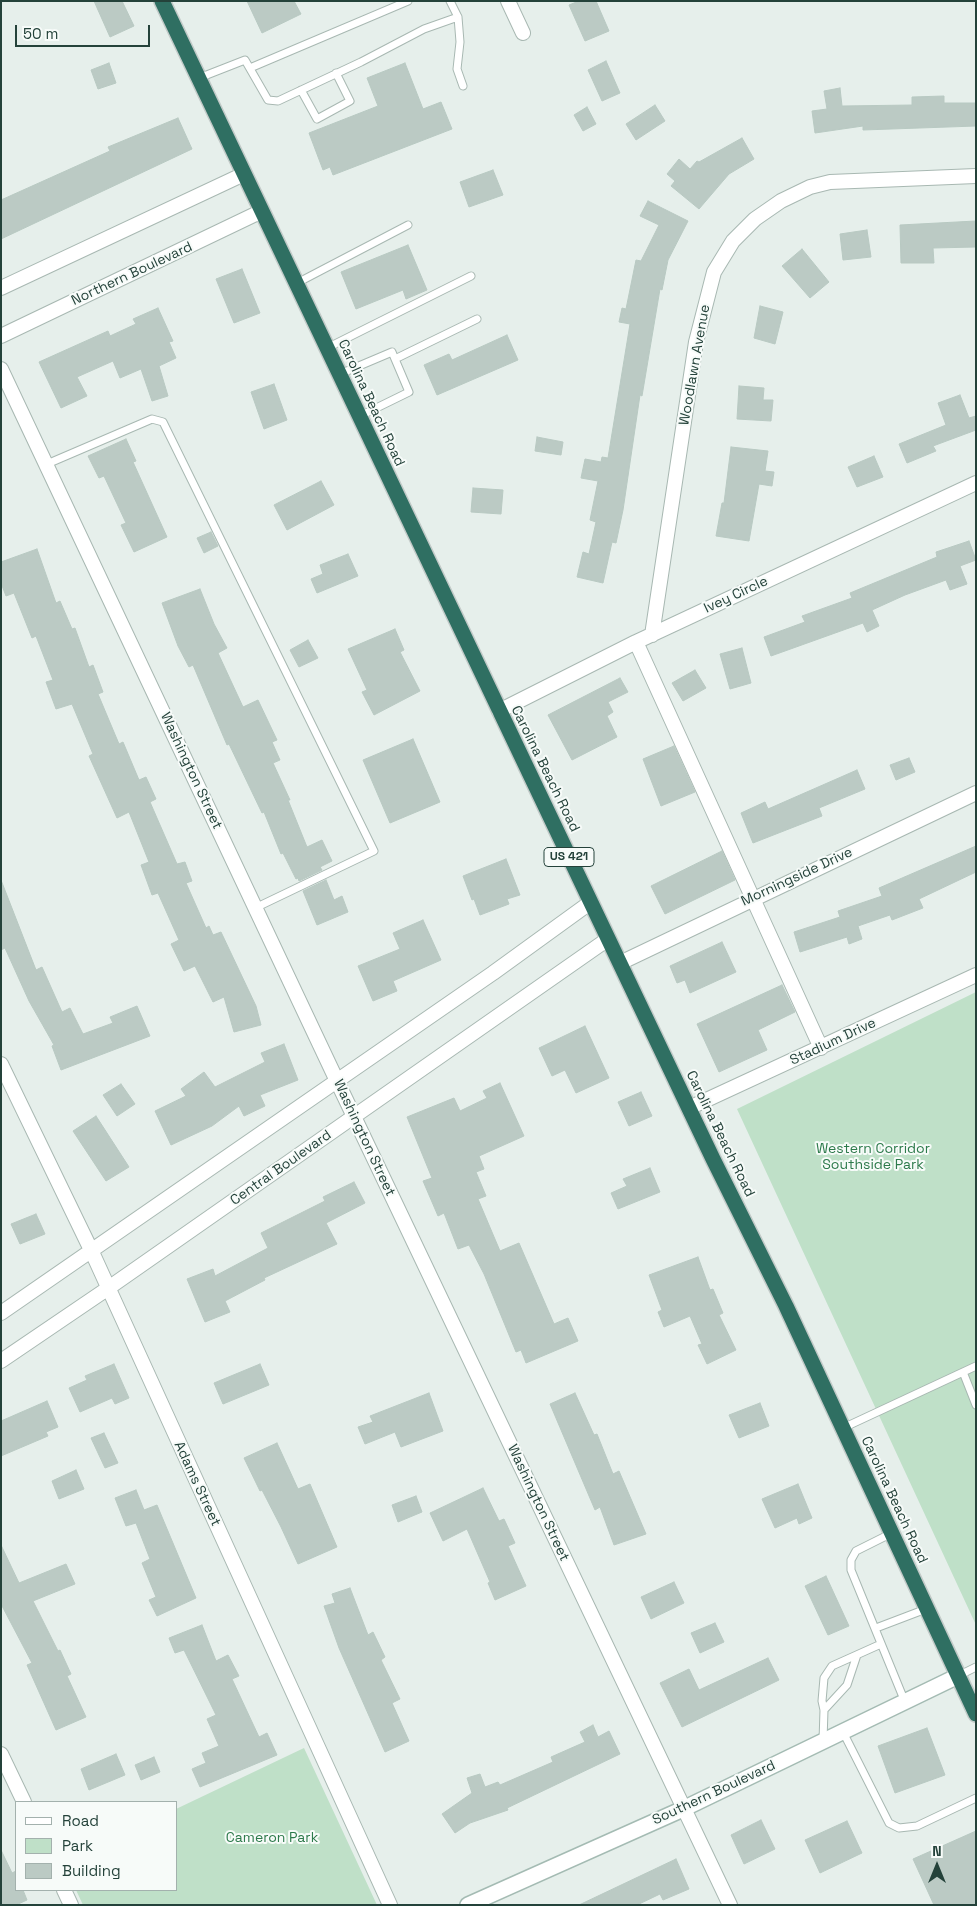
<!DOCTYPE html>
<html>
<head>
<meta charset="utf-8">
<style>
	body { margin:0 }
	#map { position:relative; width:977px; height:1906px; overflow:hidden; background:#e6efeb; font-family:"Space Grotesk",sans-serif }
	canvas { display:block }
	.frame { position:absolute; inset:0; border:2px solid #24423a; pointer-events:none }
	.legend { position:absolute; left:15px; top:1801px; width:162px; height:90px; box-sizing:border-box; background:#f7fbf9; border:1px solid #a3b1ad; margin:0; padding:6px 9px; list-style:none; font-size:15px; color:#24423a }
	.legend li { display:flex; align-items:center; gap:10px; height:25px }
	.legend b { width:25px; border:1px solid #a3b1ad }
	.north { position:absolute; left:912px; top:1841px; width:50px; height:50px; -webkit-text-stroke:4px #f7fbf9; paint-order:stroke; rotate:0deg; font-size:14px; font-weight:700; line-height:20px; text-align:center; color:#24423a }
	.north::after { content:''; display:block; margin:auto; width:18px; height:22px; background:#24423a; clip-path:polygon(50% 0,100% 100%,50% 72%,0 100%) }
	.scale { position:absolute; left:15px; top:25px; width:135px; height:22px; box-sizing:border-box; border:2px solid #24423a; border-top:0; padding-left:6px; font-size:15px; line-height:18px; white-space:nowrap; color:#24423a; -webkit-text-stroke:4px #f7fbf9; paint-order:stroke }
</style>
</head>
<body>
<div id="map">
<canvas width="977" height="1906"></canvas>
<div class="frame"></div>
<ul class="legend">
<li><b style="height:6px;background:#fff"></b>Road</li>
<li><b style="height:14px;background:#bfe0c8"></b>Park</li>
<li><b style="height:14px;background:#bbcac4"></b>Building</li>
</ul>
<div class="north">N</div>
<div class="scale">50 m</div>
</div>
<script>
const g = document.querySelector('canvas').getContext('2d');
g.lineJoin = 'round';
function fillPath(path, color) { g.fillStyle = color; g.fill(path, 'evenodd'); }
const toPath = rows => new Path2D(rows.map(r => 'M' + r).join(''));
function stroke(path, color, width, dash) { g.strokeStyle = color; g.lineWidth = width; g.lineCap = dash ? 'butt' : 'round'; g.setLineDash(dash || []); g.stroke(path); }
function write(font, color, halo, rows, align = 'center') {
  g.font = font + ' "Space Grotesk",sans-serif'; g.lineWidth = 4; g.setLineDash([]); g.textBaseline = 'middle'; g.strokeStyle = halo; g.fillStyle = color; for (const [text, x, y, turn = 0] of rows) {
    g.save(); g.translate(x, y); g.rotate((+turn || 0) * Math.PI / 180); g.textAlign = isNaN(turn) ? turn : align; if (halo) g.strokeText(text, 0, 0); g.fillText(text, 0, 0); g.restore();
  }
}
fillPath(toPath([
	[976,992,976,1625,737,1109],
	[304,1748,377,1905,83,1905,76,1890,176,1890,176,1809]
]), '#bfe0c8');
const building = toPath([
	[94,1,122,1,134,26,110,37,94,1],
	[247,1,294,1,301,14,262,33,247,1],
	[579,1,596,1,609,31,585,41,569,5,579,1],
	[606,61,620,93,602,101,588,70,606,61],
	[109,63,116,83,98,89,91,70,109,63],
	[405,63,423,109,441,102,452,129,333,175,330,167,323,170,309,133,378,106,367,78,405,63],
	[840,88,842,106,912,105,912,97,944,96,944,103,976,103,976,126,863,130,863,126,815,133,812,111,827,109,824,91,840,88],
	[655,105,665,121,636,140,626,124,655,105],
	[587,107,596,124,583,131,574,115,587,107],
	[178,118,192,149,1,239,1,200,110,151,108,147,178,118],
	[742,138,754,159,729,174,699,209,671,186,675,181,667,174,679,159,690,169,697,161,699,162,742,138],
	[493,170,503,195,469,207,460,182,493,170],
	[648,201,688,221,668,260,662,290,660,289,642,396,640,395,623,510,616,543,612,542,603,583,577,577,583,552,589,554,596,522,590,520,598,481,581,478,585,459,601,462,602,457,608,458,630,324,619,322,622,308,626,309,636,260,641,261,659,225,640,216,648,201],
	[976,221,976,247,933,248,934,263,901,263,900,225,976,221],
	[867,230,871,257,843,260,840,234,867,230],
	[408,245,427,290,406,299,403,290,356,309,341,272,408,245],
	[802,249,829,282,810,298,782,266,802,249],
	[242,269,260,313,234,323,216,279,242,269],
	[760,306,783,312,775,344,754,338,760,306],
	[158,308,173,341,169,342,176,358,159,366,168,396,152,401,141,369,120,378,113,361,77,377,87,396,61,408,39,362,108,331,110,336,136,324,133,319,158,308],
	[507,335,518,360,437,395,424,365,449,354,452,360,507,335],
	[274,384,287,420,264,429,251,392,274,384],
	[739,386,764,388,763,400,773,400,771,421,737,419,739,386],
	[960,395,969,418,976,416,976,430,933,446,936,451,907,463,899,444,946,425,938,403,960,395],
	[537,437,563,442,561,455,535,451,537,437],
	[126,439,136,461,133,462,167,537,134,552,121,525,126,523,104,476,99,478,88,456,126,439],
	[731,447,768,451,765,471,774,472,772,486,759,484,749,541,716,536,722,503,724,503,731,447],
	[874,456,883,477,857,487,848,467,874,456],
	[321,481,334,505,287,530,274,505,321,481],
	[473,488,503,490,501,514,471,512,473,488],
	[211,532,218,546,204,553,197,538,211,532],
	[969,541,976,560,960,566,967,584,950,590,946,580,905,595,872,610,879,626,867,632,863,623,771,656,764,637,805,622,802,616,852,598,850,593,937,557,936,552,969,541],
	[37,549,56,603,60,601,72,629,75,628,89,667,93,665,103,692,98,694,119,744,123,742,139,780,146,777,156,799,150,802,177,864,185,862,192,881,186,883,206,928,209,926,213,935,221,932,256,1006,261,1025,234,1032,224,997,213,1002,195,966,184,971,171,944,179,940,158,893,152,895,141,865,149,862,129,812,117,818,89,756,93,754,72,704,56,709,46,682,53,680,36,636,32,638,14,593,6,596,1,583,1,562,37,549],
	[348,554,358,576,317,593,311,579,323,574,320,565,348,554],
	[200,589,214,624,227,648,218,653,243,707,258,700,277,740,272,742,280,760,273,763,290,800,288,800,307,847,322,840,332,861,320,867,322,870,299,881,298,878,296,879,283,853,281,854,264,812,262,813,229,744,227,745,193,665,189,667,178,646,162,603,200,589],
	[395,629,404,650,400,652,420,691,374,715,362,692,367,690,348,649,395,629],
	[308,640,318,658,299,667,290,650,308,640],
	[742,648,751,683,730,689,720,654,742,648],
	[695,670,706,688,683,701,672,683,695,670],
	[620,678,628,692,608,702,613,712,607,716,617,737,572,760,548,715,620,678],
	[413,739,440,802,390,823,363,760,413,739],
	[674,746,695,792,661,806,643,759,674,746],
	[909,758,915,772,896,780,890,765,909,758],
	[857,770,865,789,819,808,822,816,753,843,741,813,765,802,768,809,857,770],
	[976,846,976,872,919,899,923,908,892,920,890,915,858,926,862,939,849,944,847,937,800,952,794,932,840,917,838,911,882,896,879,888,976,846],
	[722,851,735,880,665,914,651,886,722,851],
	[506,859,520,895,507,899,509,904,480,915,474,899,472,900,463,876,506,859],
	[1,880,36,970,42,967,62,1012,70,1008,83,1034,113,1023,110,1017,137,1006,150,1036,61,1070,52,1046,54,1045,29,1001,5,948,1,950,1,880],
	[326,880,334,900,342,896,348,912,317,925,303,891,326,880],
	[423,920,441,960,393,981,397,991,373,1001,358,966,400,949,393,933,423,920],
	[722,942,736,972,690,993,685,980,677,983,670,966,722,942],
	[782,985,795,1012,758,1030,767,1050,719,1072,697,1024,782,985],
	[585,1026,609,1078,576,1093,565,1070,552,1076,539,1048,585,1026],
	[284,1044,298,1080,260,1095,265,1106,244,1116,239,1106,212,1126,171,1145,155,1111,186,1096,181,1089,204,1072,215,1087,265,1062,261,1053,284,1044],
	[500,1083,524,1136,479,1156,484,1169,476,1172,486,1196,478,1199,500,1251,519,1243,554,1324,568,1318,578,1341,526,1363,521,1350,516,1352,484,1274,469,1245,458,1249,444,1213,438,1216,423,1181,432,1178,407,1117,454,1098,460,1111,487,1098,483,1091,500,1083],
	[121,1084,135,1104,117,1116,103,1095,121,1084],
	[641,1092,652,1116,629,1126,618,1102,641,1092],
	[96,1116,129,1167,106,1181,73,1131,96,1116],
	[650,1168,660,1192,618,1209,611,1193,627,1186,623,1179,650,1168],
	[354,1182,365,1203,326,1223,337,1244,264,1278,265,1280,225,1301,230,1312,205,1322,187,1279,213,1269,215,1276,268,1248,261,1233,325,1201,323,1197,354,1182],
	[36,1214,45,1234,20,1244,11,1224,36,1214],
	[698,1257,710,1290,713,1289,723,1313,719,1315,736,1350,707,1364,698,1345,702,1344,690,1316,664,1327,658,1312,662,1310,649,1275,698,1257],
	[114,1364,129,1398,115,1404,112,1398,80,1412,69,1388,87,1380,85,1376,114,1364],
	[260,1364,269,1385,223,1404,214,1383,260,1364],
	[429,1393,443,1431,401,1447,395,1432,365,1444,358,1427,373,1422,370,1416,429,1393],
	[575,1393,594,1435,597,1434,613,1474,619,1471,646,1534,614,1545,600,1507,595,1510,550,1404,575,1393],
	[47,1401,58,1427,46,1432,48,1436,1,1456,1,1421,47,1401],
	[760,1403,769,1426,739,1438,729,1415,760,1403],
	[104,1433,118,1463,105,1468,91,1438,104,1433],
	[277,1443,298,1489,310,1484,337,1547,298,1564,281,1527,262,1490,260,1491,244,1458,277,1443],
	[76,1470,84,1489,59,1499,52,1481,76,1470],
	[798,1484,812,1518,799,1524,797,1518,775,1528,762,1499,798,1484],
	[483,1488,499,1521,504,1519,515,1543,508,1546,526,1586,495,1600,488,1583,490,1582,467,1529,443,1541,430,1513,483,1488],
	[136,1490,144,1510,157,1505,196,1598,157,1616,149,1600,156,1597,142,1563,150,1559,136,1523,126,1526,115,1498,136,1490],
	[416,1496,422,1512,398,1522,392,1505,416,1496],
	[1,1545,19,1583,66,1564,75,1584,33,1601,58,1651,60,1650,71,1674,67,1676,86,1717,56,1730,27,1665,32,1663,1,1604,1,1545],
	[826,1576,849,1626,828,1635,805,1586,826,1576],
	[674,1582,684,1603,651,1619,641,1597,674,1582],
	[350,1588,368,1635,373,1632,385,1657,381,1660,400,1699,392,1703,409,1741,385,1752,339,1648,324,1606,335,1603,332,1594,350,1588],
	[715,1623,724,1642,700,1653,691,1633,715,1623],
	[202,1625,216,1661,228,1655,239,1676,232,1679,259,1737,267,1733,277,1755,200,1787,192,1769,206,1763,202,1753,219,1746,207,1719,216,1715,184,1650,175,1653,169,1638,202,1625],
	[768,1658,779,1680,682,1727,660,1683,689,1669,699,1690,768,1658],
	[593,1725,598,1737,609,1731,620,1754,507,1808,508,1810,470,1823,455,1833,442,1814,472,1793,467,1778,480,1774,485,1787,498,1782,500,1785,553,1762,551,1757,585,1742,580,1732,593,1725],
	[927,1728,945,1775,895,1793,878,1746,927,1728],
	[116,1754,125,1775,89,1790,81,1769,116,1754],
	[154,1757,160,1772,141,1780,135,1765,154,1757],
	[761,1820,775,1849,744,1864,731,1835,761,1820],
	[847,1821,862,1853,820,1873,805,1840,847,1821],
	[976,1831,976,1905,934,1905,913,1859,976,1831],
	[1,1850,12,1873,16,1871,16,1890,23,1890,27,1900,16,1905,1,1905,1,1850],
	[676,1859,689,1889,663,1900,660,1894,637,1905,579,1905,676,1859]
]);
fillPath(building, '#bbcac4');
stroke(building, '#b8c9c2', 1);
const lane = toPath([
	[458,17,460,42,457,69,463,86],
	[250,68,408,1],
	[199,78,245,60,268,100,278,101,361,62,424,29,458,17,450,1],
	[301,90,317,119,350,101,336,73],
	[297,283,408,225],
	[327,348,471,276],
	[395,359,477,319],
	[340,374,392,352,409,392,360,416],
	[47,464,152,419,163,422,374,851,255,908],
	[963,1372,976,1405],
	[843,1428,976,1366],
	[892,1533,856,1551,851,1560,851,1570,905,1702],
	[876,1628,926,1609],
	[958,1676,976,1667],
	[824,1710,847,1685,857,1655],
	[843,1732,889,1823,899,1828,917,1826,976,1798],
	[823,1741,824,1710,822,1701,824,1678,832,1666,881,1644]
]);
const street = toPath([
	[508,1,523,33],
	[1,288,244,174],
	[1,336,262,211],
	[1,369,337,1081,730,1905],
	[652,635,696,342,714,272,733,241,755,219,781,201,810,187,830,182,976,176],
	[636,642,821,1048],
	[499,711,636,642,976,483],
	[620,963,976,793],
	[1,1064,92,1252,390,1905],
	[689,1108,976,975],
	[1,1313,493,973,591,902],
	[1,1361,107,1289,608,939],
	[1,1754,24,1802],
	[64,1890,71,1905]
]);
const secondary = toPath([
	[468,1905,683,1809,958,1676]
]);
const highway = toPath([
	[162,1,713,1159,786,1306,976,1714]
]);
stroke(lane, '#a8b8b2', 9);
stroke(street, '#a8b8b2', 16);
stroke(secondary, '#a4bbb3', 18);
stroke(highway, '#c2cac8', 18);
stroke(lane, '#fff', 7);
stroke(street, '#fff', 14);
stroke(secondary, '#fff', 15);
stroke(highway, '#2f6f62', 15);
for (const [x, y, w] of [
	[569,857,50]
]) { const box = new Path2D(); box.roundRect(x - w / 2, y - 9.5, w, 19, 4); g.fillStyle = '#f7fbf9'; g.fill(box); stroke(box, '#24423a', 1); }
write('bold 12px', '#24423a', null, [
	["US 421",569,857]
]);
write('14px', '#24423a', '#f7fbf9', [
	["Northern Boulevard",132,274,-25],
	["Woodlawn Avenue",695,365,-80],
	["Carolina Beach Road",371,403,65],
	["Ivey Circle",736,595,-25],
	["Carolina Beach Road",545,769,64],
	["Washington Street",191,771,65],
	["Morningside Drive",797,877,-25],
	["Stadium Drive",833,1042,-25],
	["Carolina Beach Road",720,1134,64],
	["Washington Street",364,1138,65],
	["Central Boulevard",281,1168,-35],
	["Adams Street",197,1484,65],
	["Carolina Beach Road",894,1500,65],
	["Washington Street",538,1503,65],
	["Southern Boulevard",714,1793,-25]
]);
write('14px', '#2d7a4b', '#f7fbf9', [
	["Western Corridor",873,1149],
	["Southside Park",873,1165],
	["Cameron Park",272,1838]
]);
</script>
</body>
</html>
